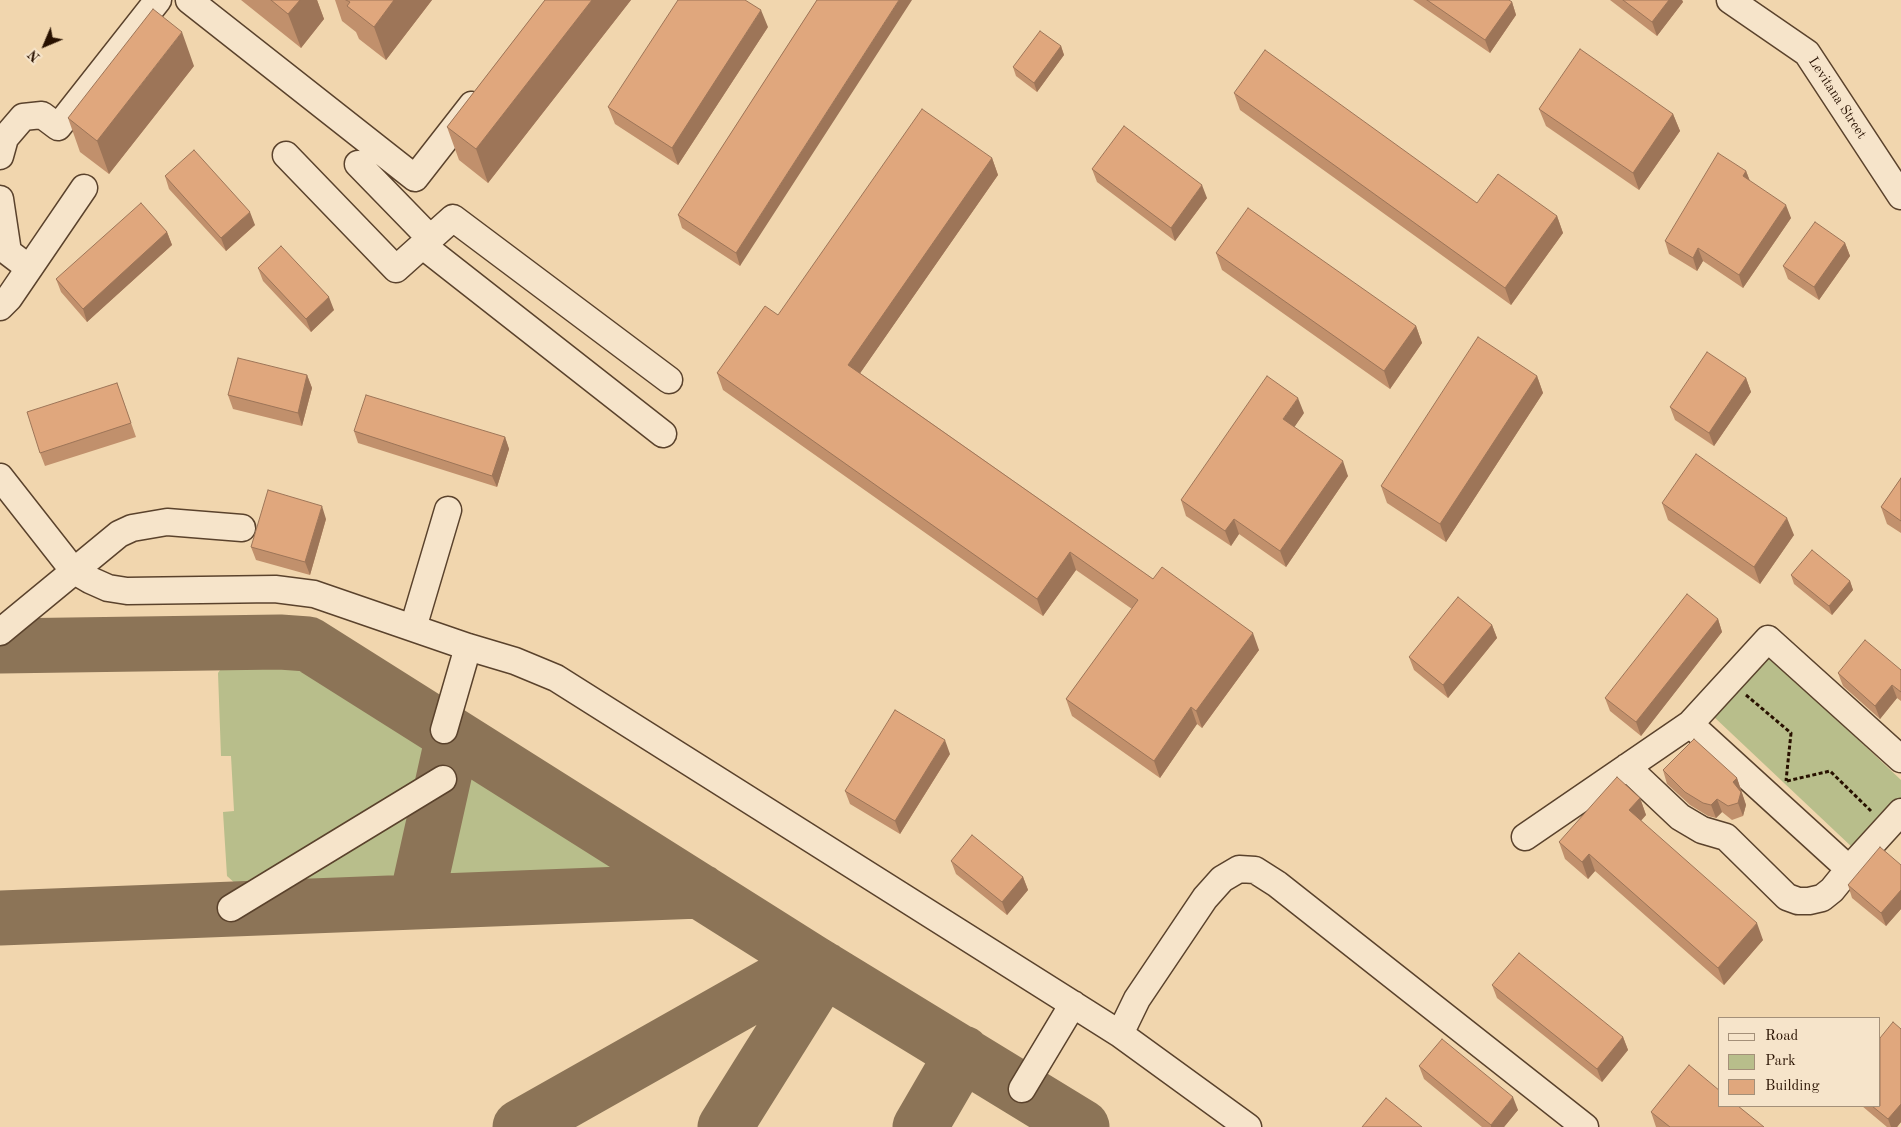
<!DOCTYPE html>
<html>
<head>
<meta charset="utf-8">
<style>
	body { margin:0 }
	#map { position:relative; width:1901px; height:1127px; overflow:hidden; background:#f1d6ae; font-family:"Old Standard TT",serif }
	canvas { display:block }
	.legend { position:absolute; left:1718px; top:1017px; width:162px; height:90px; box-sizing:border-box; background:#f6e4ca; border:1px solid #a49079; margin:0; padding:6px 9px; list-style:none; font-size:15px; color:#281100 }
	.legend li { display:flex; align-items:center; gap:10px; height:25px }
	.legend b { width:25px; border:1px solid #a49079 }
	.north { position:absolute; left:20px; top:20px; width:50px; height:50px; -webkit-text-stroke:4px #f6e4ca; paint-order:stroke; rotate:225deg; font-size:14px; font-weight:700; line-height:20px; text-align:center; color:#281100 }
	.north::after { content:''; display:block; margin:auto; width:18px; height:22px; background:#281100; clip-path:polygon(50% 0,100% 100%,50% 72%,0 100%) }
</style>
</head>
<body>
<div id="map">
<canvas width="1901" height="1127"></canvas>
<ul class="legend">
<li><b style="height:6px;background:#f6e4ca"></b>Road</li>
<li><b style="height:14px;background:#b8be8b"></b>Park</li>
<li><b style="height:14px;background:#e0a77d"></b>Building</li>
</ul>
<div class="north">N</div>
</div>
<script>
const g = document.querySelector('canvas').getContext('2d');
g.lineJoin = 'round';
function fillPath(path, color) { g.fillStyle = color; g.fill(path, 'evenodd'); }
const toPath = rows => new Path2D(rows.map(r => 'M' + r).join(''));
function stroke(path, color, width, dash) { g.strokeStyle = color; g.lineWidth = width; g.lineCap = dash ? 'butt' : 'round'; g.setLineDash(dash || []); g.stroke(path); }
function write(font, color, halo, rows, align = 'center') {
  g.font = font + ' "Old Standard TT",serif'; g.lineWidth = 4; g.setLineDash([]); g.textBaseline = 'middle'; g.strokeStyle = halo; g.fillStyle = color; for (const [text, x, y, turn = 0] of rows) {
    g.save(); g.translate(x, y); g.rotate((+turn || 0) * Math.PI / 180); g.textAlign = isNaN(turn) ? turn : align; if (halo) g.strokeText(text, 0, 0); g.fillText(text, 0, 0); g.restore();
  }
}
fillPath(toPath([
	[1770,656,1901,780,1901,798,1853,848,1713,716],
	[291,658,313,667,432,742,426,767,422,781,412,791,238,886,227,876,223,812,234,811,231,756,221,756,218,673,227,660],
	[469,771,483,773,631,868,628,873,437,880,462,774],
	[422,803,404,881,290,887]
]), '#b8be8b');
stroke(toPath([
	[0,646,280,642,308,644,812,962,1082,1127],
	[416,902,453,736],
	[0,918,700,891],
	[520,1127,812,962],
	[725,1127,824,969],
	[920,1127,963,1053]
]), '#8c7457', 55);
const minor = toPath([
	[189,0,415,178,472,105],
	[1730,0,1807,53,1901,196],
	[286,155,396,269,453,218,669,380],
	[0,156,5,138,23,117,42,115,58,127,158,0],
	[358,164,430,238],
	[0,199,8,252,29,268],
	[422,245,663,434],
	[0,307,9,298,84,188],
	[0,477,73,570,90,580,108,588,127,591,275,589,314,594,468,647,515,661,556,678,1120,1034,1248,1127],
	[413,628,448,510],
	[0,632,119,534,132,528,167,522,242,528],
	[444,730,468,647],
	[1901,759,1768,639,1690,724,1849,869,1901,812],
	[1627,767,1680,817,1702,830,1726,837,1787,897,1798,901,1809,901,1822,898,1832,890,1849,869],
	[1525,837,1690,724],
	[231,908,443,779],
	[1120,1034,1137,999,1205,898,1222,879,1239,869,1255,870,1277,884,1585,1127],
	[1022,1089,1073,1004]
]);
stroke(minor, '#5a422c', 29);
stroke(toPath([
	[1746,695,1791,733,1786,781],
	[1787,781,1830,771,1871,811]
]), '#281100', 3, [4, 2.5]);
stroke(minor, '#f6e4ca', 26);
fillPath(toPath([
	[241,0,317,0,324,19,301,48],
	[335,0,432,0,386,60,359,39,356,32,342,21],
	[545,0,631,0,488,183,459,160,447,127],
	[817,0,740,266,682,228,678,215],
	[1413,0,1509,0,1512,2,1516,15,1490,53],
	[1610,0,1682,0,1683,2,1657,36],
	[768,27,678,165,615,124,608,107],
	[1061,46,1064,55,1037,92,1016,76,1013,67],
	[194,66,109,174,80,152,68,118],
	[1234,93,1477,203,1557,216,1563,233,1511,305,1240,110],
	[1539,109,1673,114,1680,131,1639,190,1546,126],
	[992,158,998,175,860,373,1153,579,1259,650,1202,728,1197,724,1160,778,1072,716,1066,699,1132,609,1076,570,1043,616,723,390,717,373,778,315],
	[1092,169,1207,198,1175,241,1097,182],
	[1746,171,1750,181,1791,218,1743,288,1703,261,1697,271,1669,254,1665,241],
	[165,176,255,225,226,251,169,189],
	[167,232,172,245,87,322,61,292,56,279],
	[1845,243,1850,256,1819,300,1788,279,1783,266],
	[1216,253,1416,326,1422,343,1390,389,1222,270],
	[258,268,334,310,311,332,263,281],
	[307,375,312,388,302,426,233,409,228,395],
	[1537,376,1543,393,1446,542,1387,503,1381,486],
	[1746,378,1751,392,1714,446,1675,420,1670,407],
	[117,383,136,437,45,466,40,453],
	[1304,413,1294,427,1348,476,1286,567,1239,534,1231,546,1186,516,1181,500],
	[354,431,505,437,509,449,497,487,358,443],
	[1901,478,1901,533,1887,524,1881,507],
	[1662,503,1794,535,1760,584,1668,520],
	[326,519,310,575,256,560,251,547],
	[1791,575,1850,581,1853,590,1832,615,1794,584],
	[1718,619,1722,632,1641,736,1610,711,1605,698],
	[1492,625,1497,638,1448,698,1414,670,1409,657],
	[1901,670,1901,701,1897,698,1880,719,1843,686,1838,673],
	[950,754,900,834,850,804,845,791],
	[1663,770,1737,778,1746,805,1743,816,1732,820,1722,812,1716,818,1708,816,1690,805,1667,784],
	[1640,798,1646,815,1641,821,1763,940,1724,985,1595,871,1588,879,1565,859,1559,842],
	[951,861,1023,877,1028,890,1007,915,956,874],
	[1901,865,1901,909,1886,926,1852,898,1848,885],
	[1492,985,1623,1037,1628,1050,1602,1082,1497,998],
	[1901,1029,1901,1122,1897,1127,1887,1127,1862,1106,1880,1106],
	[1419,1066,1518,1110,1504,1127,1482,1127,1424,1079],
	[1651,1112,1764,1127,1656,1127]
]), '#c1906c');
fillPath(toPath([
	[300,0,317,0,324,19,301,48,288,14],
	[394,0,432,0,386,60,374,27],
	[592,0,631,0,488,183,476,149],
	[899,0,912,0,740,266,736,253],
	[1669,0,1682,0,1683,2,1657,36,1652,22],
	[1512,2,1516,15,1490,53,1485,40],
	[761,10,768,27,678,165,672,148],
	[182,32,194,66,109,174,97,141],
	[1061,46,1064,55,1037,92,1034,83],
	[1673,114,1680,131,1639,190,1633,173],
	[992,158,998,175,854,382,848,365],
	[1746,171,1751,184,1743,176],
	[1202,185,1207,198,1175,241,1171,228],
	[1786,205,1791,218,1743,288,1739,275],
	[250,212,255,225,226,251,221,238],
	[1557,216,1563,233,1511,305,1505,288],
	[167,232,172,245,87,322,83,309],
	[1845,243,1850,256,1819,300,1814,287],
	[1698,248,1703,261,1697,271,1693,258],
	[329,297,334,310,311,332,306,319],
	[1416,326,1422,343,1390,389,1384,371],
	[307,375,312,388,302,426,298,413],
	[1537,376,1543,393,1446,542,1440,524],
	[1746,378,1751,392,1714,446,1709,433],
	[1298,398,1304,413,1289,435,1283,419],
	[505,437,509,449,497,487,492,476],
	[1343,461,1348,476,1286,567,1280,551],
	[322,506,326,519,310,575,305,562],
	[1787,518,1794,535,1760,584,1754,567],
	[1234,519,1239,534,1231,546,1225,531],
	[1070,552,1076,570,1043,616,1037,599],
	[1850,581,1853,590,1832,615,1829,606],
	[1718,619,1722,632,1641,736,1636,722],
	[1492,625,1497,638,1448,698,1443,685],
	[1253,633,1259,650,1202,728,1196,711],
	[1892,685,1897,698,1880,719,1875,706],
	[1191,707,1197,724,1160,778,1154,761],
	[945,740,950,754,900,834,895,821],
	[1737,778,1746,805,1743,816,1738,803,1733,782],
	[1640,798,1646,815,1635,827,1629,810],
	[1717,799,1722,812,1716,818,1711,805],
	[1589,854,1595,871,1588,879,1582,862],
	[1023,877,1028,890,1007,915,1002,902],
	[1901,890,1901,909,1886,926,1881,913],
	[1757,923,1763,940,1724,985,1718,968],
	[1623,1037,1628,1050,1602,1082,1597,1069],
	[1513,1097,1518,1110,1504,1127,1491,1127,1491,1125],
	[1901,1104,1901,1122,1897,1127,1891,1127,1888,1119]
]), '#9d7558');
const building = toPath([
	[271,0,300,0,288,14,271,0],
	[346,0,394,0,374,27,347,6,350,2,346,0],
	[545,0,592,0,476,149,447,127,545,0],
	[678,0,745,0,761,10,672,148,608,107,678,0],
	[817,0,899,0,736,253,678,215,817,0],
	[1427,0,1509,0,1512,2,1485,40,1427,0],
	[1623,0,1669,0,1652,22,1623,0],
	[153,9,182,32,97,141,68,118,153,9],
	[1040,31,1061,46,1034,83,1013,67,1040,31],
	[1580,49,1673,114,1633,173,1539,109,1580,49],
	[1265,50,1477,203,1498,174,1557,216,1505,288,1234,93,1265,50],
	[922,109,992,158,848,365,1153,579,1162,567,1253,633,1196,711,1191,707,1154,761,1066,699,1138,600,1070,552,1037,599,717,373,765,306,778,315,922,109],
	[1124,126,1202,185,1171,228,1092,169,1124,126],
	[194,150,250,212,221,238,165,176,194,150],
	[1718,153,1746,171,1743,176,1786,205,1739,275,1698,248,1693,258,1665,241,1718,153],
	[141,203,167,232,83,309,56,279,141,203],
	[1248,208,1416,326,1384,371,1216,253,1248,208],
	[1815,222,1845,243,1814,287,1783,266,1815,222],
	[281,246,329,297,306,319,258,268,281,246],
	[1478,337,1537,376,1440,524,1381,486,1478,337],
	[1707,352,1746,378,1709,433,1670,407,1707,352],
	[238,358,307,375,298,413,228,395,238,358],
	[1267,376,1298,398,1283,419,1343,461,1280,551,1234,519,1225,531,1181,500,1267,376],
	[117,383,131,423,40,453,27,412,117,383],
	[366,395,505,437,492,476,354,431,366,395],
	[1696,454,1787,518,1754,567,1662,503,1696,454],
	[1901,478,1901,521,1881,507,1901,478],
	[268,490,322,506,305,562,251,547,268,490],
	[1812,550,1850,581,1829,606,1791,575,1812,550],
	[1687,594,1718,619,1636,722,1605,698,1687,594],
	[1458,597,1492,625,1443,685,1409,657,1458,597],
	[1865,640,1901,670,1901,692,1892,685,1875,706,1838,673,1865,640],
	[895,710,945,740,895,821,845,791,895,710],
	[1694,739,1737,778,1733,782,1741,792,1738,803,1728,806,1717,799,1711,805,1703,803,1685,792,1663,770,1694,739],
	[1617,777,1640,798,1629,810,1757,923,1718,968,1589,854,1582,862,1559,842,1617,777],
	[972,835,1023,877,1002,902,951,861,972,835],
	[1880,847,1901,865,1901,890,1881,913,1848,885,1880,847],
	[1519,953,1623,1037,1597,1069,1492,985,1519,953],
	[1893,1022,1901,1029,1901,1104,1888,1119,1872,1106,1880,1106,1880,1038,1893,1022],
	[1442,1039,1513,1097,1491,1125,1419,1066,1442,1039],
	[1689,1065,1720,1091,1720,1106,1738,1106,1764,1127,1670,1127,1651,1112,1689,1065],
	[1386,1098,1422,1127,1362,1127,1386,1098]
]);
fillPath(building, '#e0a77d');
stroke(building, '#9d7558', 1);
write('14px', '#281100', '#f6e4ca', [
	["Levitana Street",1837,98,57]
]);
</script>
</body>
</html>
